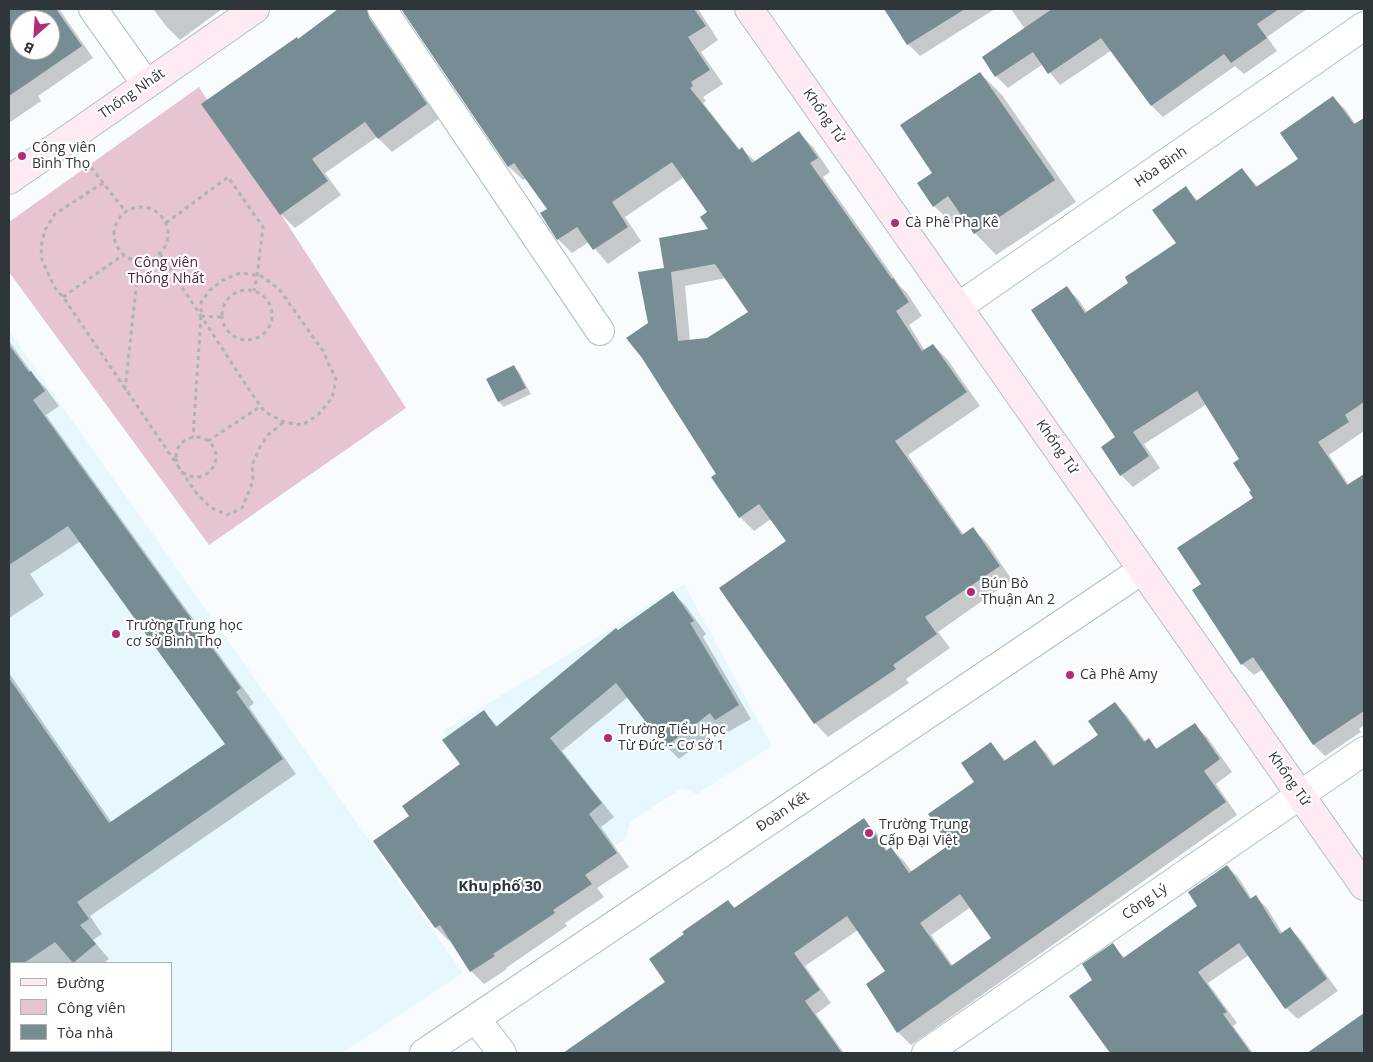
<!DOCTYPE html>
<html>
<head>
<meta charset="utf-8">
<style>
	body { margin:0 }
	#map { position:relative; width:1373px; height:1062px; overflow:hidden; background:#f8fcfe; font-family:"Open Sans",sans-serif }
	canvas { display:block }
	.frame { position:absolute; inset:0; border:10px solid #2e3639; pointer-events:none }
	.legend { position:absolute; left:10px; top:962px; width:162px; height:90px; box-sizing:border-box; background:#fff; border:1px solid #abafb0; margin:0; padding:6px 9px; list-style:none; font-size:15px; color:#2e3639 }
	.legend li { display:flex; align-items:center; gap:10px; height:25px }
	.legend b { width:25px; border:1px solid #abafb0 }
	.north { position:absolute; left:10px; top:10px; width:50px; height:50px; box-sizing:border-box; background:#fff; border:1px solid #abafb0; border-radius:50%; rotate:206deg; font-size:14px; font-weight:700; line-height:20px; text-align:center; color:#2e3639 }
	.north::after { content:''; display:block; margin:auto; width:18px; height:22px; background:#b12d75; clip-path:polygon(50% 0,100% 100%,50% 72%,0 100%) }
</style>
</head>
<body>
<div id="map">
<canvas width="1373" height="1062"></canvas>
<div class="frame"></div>
<ul class="legend">
<li><b style="height:6px;background:#feeaf2"></b>Đường</li>
<li><b style="height:14px;background:#e6c4d2"></b>Công viên</li>
<li><b style="height:14px;background:#788c93"></b>Tòa nhà</li>
</ul>
<div class="north">B</div>
</div>
<script>
const g = document.querySelector('canvas').getContext('2d');
g.lineJoin = 'round';
function fillPath(path, color) { g.fillStyle = color; g.fill(path, 'evenodd'); }
const toPath = rows => new Path2D(rows.map(r => 'M' + r).join(''));
function stroke(path, color, width, dash) { g.strokeStyle = color; g.lineWidth = width; g.lineCap = dash ? 'butt' : 'round'; g.setLineDash(dash || []); g.stroke(path); }
function write(font, color, halo, rows, align = 'center') {
  g.font = font + ' "Open Sans",sans-serif'; g.lineWidth = 4.5; g.setLineDash([]); g.textBaseline = 'middle'; g.strokeStyle = halo; g.fillStyle = color; for (const [text, x, y, turn = 0] of rows) {
    g.save(); g.translate(x, y); g.rotate((+turn || 0) * Math.PI / 180); g.textAlign = isNaN(turn) ? turn : align; if (halo) g.strokeText(text, 0, 0); g.fillText(text, 0, 0); g.restore();
  }
}
fillPath(toPath([
	[9,331,463,973,342,1053,84,1053,83,1051,171,1051,171,963,26,963,9,937],
	[684,584,772,746,697,794,682,788,630,822,626,839,543,889,443,731]
]), '#e6f8fe');
fillPath(toPath([
	[199,87,406,408,209,545,9,272,9,222]
]), '#e6c4d2');
fillPath(toPath([
	[9,9,59,9,93,58,38,96,41,101,9,123],
	[20,20,50,20,50,50,20,50],
	[153,9,222,9,180,40,167,27],
	[340,9,390,9,440,118,392,152,377,137,325,173,341,195,295,228,281,214,298,40],
	[402,9,584,9,585,10,588,9,698,9,718,40,701,52,723,84,703,97,706,101,703,103,740,150,742,149,756,162,799,133,813,147,830,172,823,177,900,286,907,293,922,316,909,325,925,351,933,345,947,359,980,406,908,455,964,535,973,529,987,543,1012,580,938,632,950,648,906,679,909,683,828,737,815,723,788,542,771,519,754,531,740,517,717,475,650,324,665,269,711,230,709,213,684,177,625,217,641,241,608,264,589,242,572,253,558,239,541,214,548,209,526,178,523,180,509,167],
	[726,278,750,313,707,340,690,341,685,286],
	[885,9,995,9,920,56,908,44],
	[1011,9,1307,9,1267,37,1277,51,1244,74,1235,66,1163,117,1152,106,1112,50,1060,85,1043,64,1008,88,996,76,983,58,1025,29],
	[980,73,1002,95,1076,202,996,255,975,233,966,220,956,227,934,206,919,183,934,173],
	[1333,98,1345,109,1356,125,1364,123,1364,431,1329,455,1349,485,1364,475,1364,725,1359,729,1361,732,1325,756,1313,744,1263,669,1254,675,1242,664,1203,585,1254,498,1241,460,1207,404,1144,444,1160,468,1133,487,1121,475,1117,438,1067,288,1078,299,1087,312,1130,283,1178,243,1186,188,1198,201,1242,170,1258,187,1300,159],
	[9,341,34,376,45,387,59,406,46,415,254,703,249,707,296,774,90,916,102,934,93,940,109,959,104,963,11,963,11,1051,20,1051,16,1053,9,1053,9,673,112,823,226,744,81,541,30,574,44,595,9,618],
	[514,367,519,372,531,394,504,407,499,402],
	[673,593,686,606,706,634,703,637,751,719,728,732,723,727,679,759,666,746,628,697,562,751,614,817,601,827,629,867,597,888,604,897,565,923,567,926,506,968,507,969,484,984,471,971,450,939,449,941,436,928,375,841,411,816,461,764,483,711,498,727,618,631],
	[1115,703,1127,716,1146,742,1149,740,1158,750,1194,725,1207,737,1232,772,1216,784,1237,815,911,1045,898,1032,867,984,887,971,858,930,805,966,831,1003,816,1014,844,1053,575,1053,572,1049,667,982,728,901,736,909,863,820,876,832,888,851,891,849,904,861,912,872,951,845,991,744,1006,761,1035,742,1047,754,1055,766,1100,736],
	[971,907,993,938,953,966,931,935],
	[1227,866,1238,877,1252,899,1256,897,1267,908,1283,934,1290,929,1301,940,1338,991,1298,1019,1286,1008,1249,955,1208,983,1237,1023,1233,1026,1253,1053,1111,1053,1070,996,1094,980,1112,945,1125,958,1199,906],
	[1360,1018,1364,1023,1364,1053,1310,1053]
]), '#0003');
fillPath(toPath([
	[9,9,56,9,82,46,9,96],
	[20,20,50,20,50,50,20,50],
	[338,9,367,9,369,18,427,104,378,139,365,122,312,159,328,181,280,215,201,104,297,37,298,39],
	[401,9,694,9,706,26,688,37,710,70,691,82,693,86,690,88,739,150,742,147,752,163,799,131,818,158,810,163,892,279,893,278,909,302,896,311,922,351,933,344,967,392,895,441,962,535,973,527,1000,566,925,617,937,634,893,665,896,669,814,724,719,588,786,541,759,504,739,518,711,477,716,474,642,358,626,338,648,323,638,272,664,268,659,238,708,229,700,217,707,212,672,162,612,202,628,227,593,250,577,227,557,240,540,213,547,209,514,163,508,167],
	[715,264,748,312,707,338,678,341,671,272],
	[884,9,965,9,907,45],
	[1052,9,1279,9,1257,24,1267,38,1231,63,1224,54,1151,106,1101,38,1048,74,1033,52,995,77,982,57],
	[980,72,1055,180,974,234,948,196,933,207,917,183,932,173,900,125],
	[1333,96,1354,124,1364,118,1364,402,1345,415,1349,422,1318,442,1347,485,1364,474,1364,711,1313,745,1253,657,1241,665,1192,590,1201,584,1177,548,1253,498,1249,492,1251,491,1233,463,1239,459,1197,391,1133,432,1149,456,1120,476,1101,447,1115,437,1031,310,1067,286,1085,313,1128,283,1125,277,1176,243,1152,210,1186,186,1196,201,1242,168,1256,187,1298,159,1280,133],
	[9,345,29,372,31,371,45,391,33,400,241,688,236,692,283,759,77,902,89,919,80,925,96,944,73,963,55,942,24,963,11,963,11,972,9,974,9,678,109,823,225,744,68,526,9,565],
	[514,365,526,388,498,402,486,379],
	[673,591,694,621,690,623,739,705,715,720,710,713,665,747,616,683,550,738,602,803,589,814,617,853,585,875,592,884,553,910,555,913,493,954,495,956,470,972,440,925,435,928,373,841,409,816,402,806,460,764,442,740,484,710,496,727,616,628,618,630],
	[1115,702,1144,742,1149,738,1156,749,1195,723,1220,759,1204,771,1226,802,897,1033,866,984,885,971,847,916,794,953,820,990,805,1001,842,1053,563,1053,665,982,649,959,684,934,682,932,728,900,734,908,864,818,886,851,891,847,909,873,949,845,928,814,974,782,961,763,991,742,1004,761,1035,740,1053,766,1098,735,1088,721],
	[960,894,991,938,951,966,920,923],
	[1227,865,1250,899,1256,895,1280,934,1290,927,1327,979,1285,1009,1239,943,1198,972,1227,1012,1223,1014,1251,1053,1110,1053,1069,996,1092,980,1082,964,1113,943,1123,958,1197,906,1188,892],
	[1364,1013,1364,1053,1307,1053]
]), '#788c93');
const street = toPath([
	[93,9,146,84],
	[382,9,600,331],
	[958,307,1364,26],
	[476,1019,502,1053],
	[424,1053,1142,570],
	[926,1053,1364,751]
]);
const secondary = toPath([
	[749,9,1364,886],
	[9,180,255,9]
]);
stroke(street, '#acc1c7', 30);
stroke(secondary, '#acc1c7', 30);
stroke(toPath([
	[86,161,126,212],
	[103,183,55,214,45,230,41,247,42,260,55,288,63,297,197,494,210,507,227,515,242,508,253,481,252,465,260,447,268,435,284,422],
	'114 234a27 27 0 1 1 54 0a27 27 0 1 1-54 0Z',
	[166,223,228,177,263,227,257,276,254,291],
	[160,254,201,316,250,391,265,412,284,422,302,425,318,415,332,398,336,380,323,351,279,289,261,276,240,273,223,280,210,290,201,302,201,316,193,437],
	'222 315a25 25 0 1 1 50 0a25 25 0 1 1-50 0Z',
	[63,297,123,255],
	[201,316,222,317],
	[125,390,139,261],
	'176 457a20 20 0 1 1 40 0a20 20 0 1 1-40 0Z',
	[208,441,261,406]
]), '#aeb4b6', 3, [4, 4]);
stroke(street, '#fff', 28);
stroke(secondary, '#feeaf2', 28);
for (const [x, y, r, color] of [
	[22,156,5,"#b12d75"],
	[895,223,5,"#b12d75"],
	[971,592,5,"#b12d75"],
	[116,634,5,"#b12d75"],
	[1070,675,5,"#b12d75"],
	[608,738,5,"#b12d75"],
	[869,833,5,"#b12d75"]
]) { const dot = new Path2D(); dot.arc(x, y, r, 0, 2 * Math.PI); g.fillStyle = color; g.fill(dot); stroke(dot, '#fff', 2); }
write('14px', '#2e3639', '#fff', [
	["Thống Nhất",132,94,-35],
	["Khổng Tử",824,116,55],
	["Hòa Bình",1161,167,-35],
	["Khổng Tử",1057,447,55],
	["Khổng Tử",1289,779,55],
	["Đoàn Kết",783,812,-34],
	["Công Lý",1145,902,-35]
]);
write('14px', '#2e3639', '#fff', [
	["Công viên",32,148],
	["Bình Thọ",32,164],
	["Cà Phê Pha Kê",905,223],
	["Bún Bò",981,584],
	["Thuận An 2",981,600],
	["Trường Trung học",126,626],
	["cơ sở Bình Thọ",126,642],
	["Cà Phê Amy",1080,675],
	["Trường Tiểu Học",618,730],
	["Từ Đức - Cơ sở 1",618,746],
	["Trường Trung",879,825],
	["Cấp Đại Việt",879,841]
], 'left');
write('14px', '#501c36', '#fff', [
	["Công viên",166,263],
	["Thống Nhất",166,279]
]);
write('bold 15px', '#25373d', '#fff', [
	["Khu phố 30",500,887]
]);
</script>
</body>
</html>
